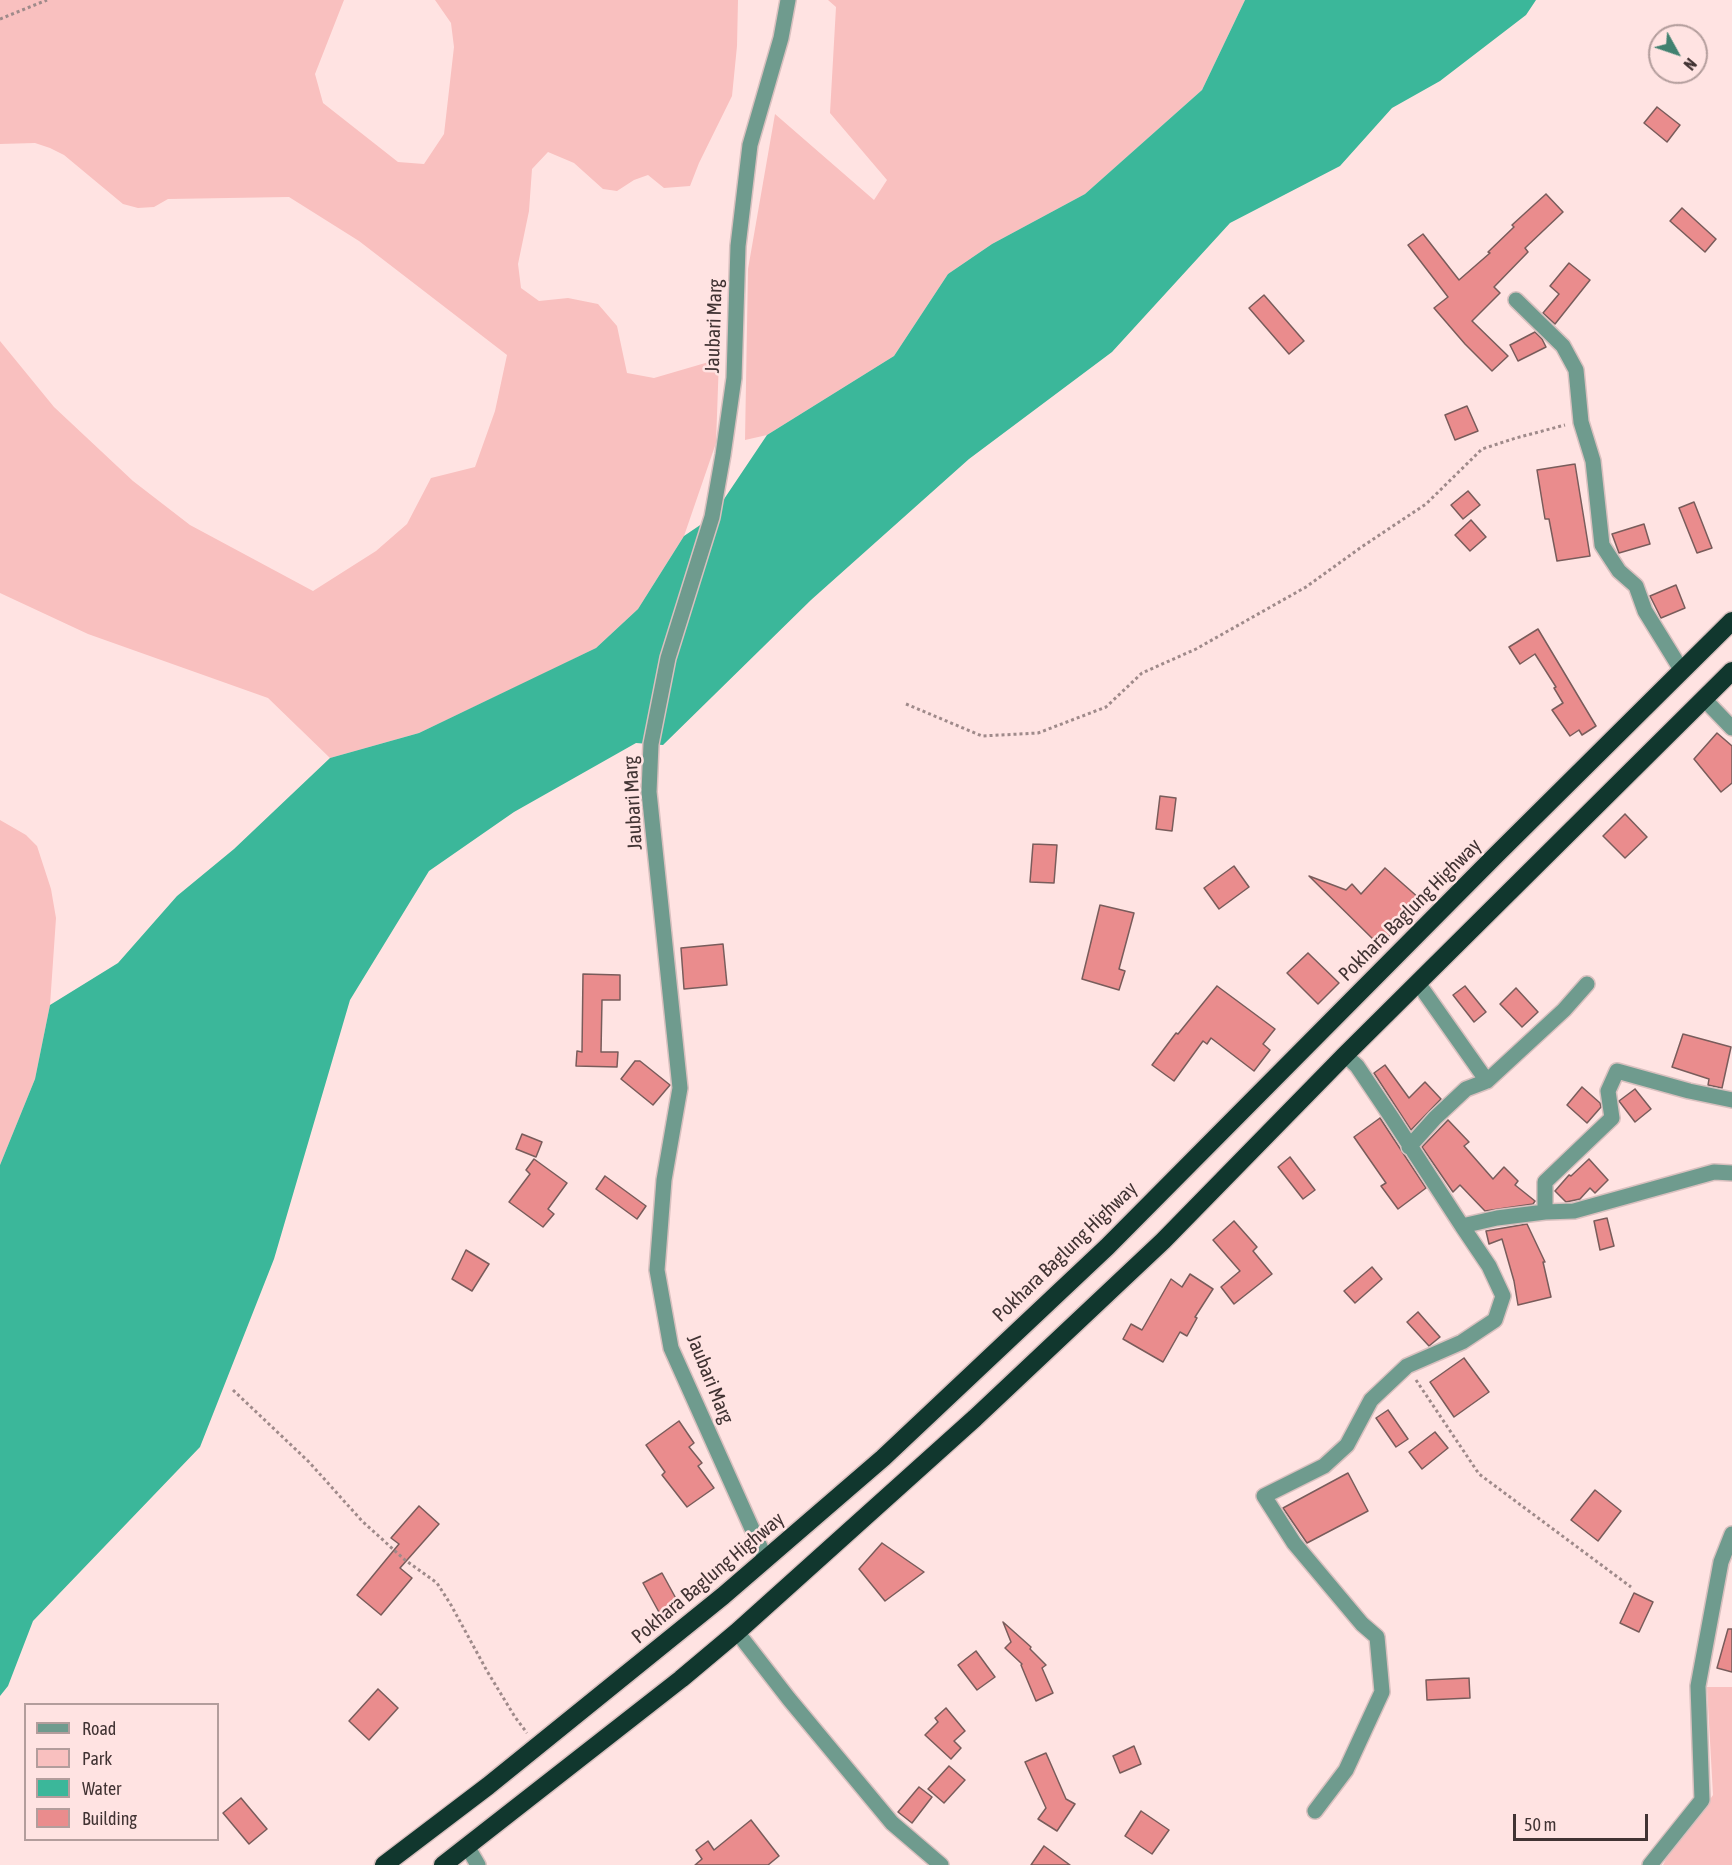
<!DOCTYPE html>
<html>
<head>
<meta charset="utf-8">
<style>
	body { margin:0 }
	#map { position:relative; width:1732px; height:1865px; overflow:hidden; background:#ffe3e2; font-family:"Asap Condensed",sans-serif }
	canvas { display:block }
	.legend { position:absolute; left:24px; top:1703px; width:195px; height:138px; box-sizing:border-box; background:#ffe3e2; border:2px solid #b39d9c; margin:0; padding:8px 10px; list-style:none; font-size:18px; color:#413333 }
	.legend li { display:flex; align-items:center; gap:12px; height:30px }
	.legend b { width:30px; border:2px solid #b39d9c }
	.north { position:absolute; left:1648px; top:24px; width:60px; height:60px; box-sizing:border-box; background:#ffe3e2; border:2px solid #b39d9c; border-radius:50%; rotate:130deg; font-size:16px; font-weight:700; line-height:24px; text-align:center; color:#413333 }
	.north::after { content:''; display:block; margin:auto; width:21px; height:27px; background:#418170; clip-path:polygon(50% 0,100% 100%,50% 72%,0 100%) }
	.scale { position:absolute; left:1513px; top:1814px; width:135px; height:27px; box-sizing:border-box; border:3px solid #413333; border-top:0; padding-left:8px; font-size:18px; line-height:21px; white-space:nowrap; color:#413333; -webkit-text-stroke:4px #ffe3e2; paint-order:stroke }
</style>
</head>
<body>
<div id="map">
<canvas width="1732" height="1865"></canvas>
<ul class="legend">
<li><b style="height:8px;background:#6f9b8e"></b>Road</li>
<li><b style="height:16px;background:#f9c0bf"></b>Park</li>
<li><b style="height:16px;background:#3bb79a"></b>Water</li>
<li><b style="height:16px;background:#ea8c8d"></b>Building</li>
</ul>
<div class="north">N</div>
<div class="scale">50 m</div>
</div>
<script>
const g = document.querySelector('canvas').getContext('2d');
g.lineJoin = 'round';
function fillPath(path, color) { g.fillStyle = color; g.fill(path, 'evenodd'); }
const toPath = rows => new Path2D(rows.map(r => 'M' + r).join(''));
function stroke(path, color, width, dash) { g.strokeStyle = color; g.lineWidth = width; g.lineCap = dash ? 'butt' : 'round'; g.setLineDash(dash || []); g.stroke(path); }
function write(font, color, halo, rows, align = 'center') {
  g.font = font + ' "Asap Condensed",sans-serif'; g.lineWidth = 5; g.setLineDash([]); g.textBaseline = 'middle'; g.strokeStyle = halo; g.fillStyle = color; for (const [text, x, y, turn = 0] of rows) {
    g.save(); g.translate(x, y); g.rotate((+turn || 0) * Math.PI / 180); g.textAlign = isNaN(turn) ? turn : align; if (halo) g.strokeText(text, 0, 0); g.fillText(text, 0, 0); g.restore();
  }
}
fillPath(toPath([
	[0,0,344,0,315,74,323,103,398,162,424,164,444,134,454,47,451,23,435,0,738,0,737,46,732,96,699,163,690,186,664,188,648,175,634,180,617,191,603,189,574,163,548,152,532,169,529,211,518,264,521,288,539,301,568,298,598,304,617,326,627,373,654,378,719,359,716,443,684,536,638,609,596,648,543,674,419,733,330,758,268,698,88,634,0,593,0,341,54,407,133,481,190,525,313,591,376,551,407,524,431,478,475,467,495,411,507,355,359,241,289,197,168,199,154,207,138,208,123,204,64,155,50,148,35,143,0,144],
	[828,0,1245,0,1202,90,1085,194,992,244,948,274,894,356,767,435,745,440,748,269,775,114,874,200,887,180,830,113,836,7],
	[0,820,26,835,37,846,51,889,56,918,50,1005,35,1079,0,1165],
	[1707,1687,1732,1687,1732,1865,1663,1865,1667,1857,1692,1826,1713,1795]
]), '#f9c0bf');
fillPath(toPath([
	[1245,0,1536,0,1526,15,1440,81,1392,108,1340,166,1230,223,1112,352,969,459,811,600,663,745,636,743,514,812,429,871,350,1000,274,1259,200,1447,33,1621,8,1686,0,1696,0,1165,35,1079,50,1005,118,963,177,896,234,849,330,758,419,733,596,648,638,609,684,536,712,517,767,435,894,356,948,274,992,244,1085,194,1202,90]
]), '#3bb79a');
const building = toPath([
	[1657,107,1680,125,1667,142,1644,123,1657,107],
	[1546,194,1563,212,1525,248,1528,252,1494,287,1500,293,1472,321,1508,356,1492,371,1465,344,1434,308,1448,297,1408,245,1423,234,1459,280,1490,253,1488,252,1514,227,1512,225,1546,194],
	[1682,208,1716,239,1705,252,1670,221,1682,208],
	[1569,263,1590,280,1555,324,1543,313,1559,294,1550,286,1569,263],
	[1264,295,1304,341,1289,354,1249,308,1264,295],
	[1535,332,1542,339,1546,347,1518,361,1510,345,1535,332],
	[1467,406,1478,431,1455,440,1445,415,1467,406],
	[1575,464,1590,556,1557,561,1549,519,1545,519,1537,470,1575,464],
	[1468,491,1480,505,1463,519,1451,505,1468,491],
	[1694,502,1712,548,1697,553,1679,508,1694,502],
	[1471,520,1486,537,1470,551,1455,535,1471,520],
	[1644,524,1650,544,1619,553,1612,534,1644,524],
	[1676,585,1685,608,1661,618,1650,596,1676,585],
	[1538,629,1596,726,1582,735,1579,730,1570,736,1552,710,1563,703,1554,688,1556,687,1535,654,1520,664,1509,647,1538,629],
	[1717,733,1732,746,1732,783,1721,792,1694,759,1717,733],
	[1160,796,1176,798,1172,831,1156,829,1160,796],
	[1625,814,1647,837,1625,858,1603,836,1625,814],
	[1033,844,1057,845,1054,883,1030,882,1033,844],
	[1234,866,1249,887,1219,909,1204,888,1234,866],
	[1385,868,1420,899,1396,925,1398,927,1380,946,1309,876,1346,890,1352,884,1361,894,1385,868],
	[1100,905,1134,913,1119,969,1125,971,1119,990,1082,979,1100,905],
	[723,944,727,985,684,989,681,948,723,944],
	[1308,953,1339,983,1318,1004,1287,973,1308,953],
	[583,974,620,975,620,1000,602,1000,601,1052,618,1052,617,1067,576,1066,577,1051,582,1052,583,974],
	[1217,986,1275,1029,1263,1044,1270,1050,1254,1071,1211,1038,1207,1044,1203,1041,1174,1081,1152,1065,1176,1033,1178,1034,1217,986],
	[1465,986,1486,1012,1474,1022,1453,995,1465,986],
	[1516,988,1538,1012,1522,1027,1500,1004,1516,988],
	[1683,1034,1731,1047,1722,1088,1708,1085,1709,1079,1672,1067,1683,1034],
	[635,1061,640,1061,670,1085,653,1105,621,1079,635,1061],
	[1385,1065,1409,1098,1425,1082,1441,1099,1411,1130,1374,1073,1385,1065],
	[1582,1087,1600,1103,1601,1107,1587,1123,1567,1105,1582,1087],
	[1635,1089,1651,1109,1635,1122,1619,1101,1635,1089],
	[1380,1118,1426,1188,1398,1209,1381,1186,1386,1183,1354,1137,1380,1118],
	[1448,1120,1469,1142,1464,1146,1493,1179,1504,1167,1518,1181,1515,1185,1535,1201,1533,1204,1485,1211,1460,1185,1453,1192,1422,1147,1448,1120],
	[522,1134,542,1142,536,1157,516,1149,522,1134],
	[1290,1157,1315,1190,1303,1199,1278,1167,1290,1157],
	[534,1159,567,1183,548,1209,554,1214,543,1227,509,1202,530,1174,526,1170,534,1159],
	[1589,1159,1608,1180,1595,1193,1590,1188,1580,1199,1566,1202,1555,1191,1569,1175,1571,1176,1589,1159],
	[605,1176,646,1206,637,1219,596,1189,605,1176],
	[1607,1218,1614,1246,1600,1250,1594,1221,1607,1218],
	[1234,1221,1257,1247,1253,1251,1272,1274,1234,1304,1221,1287,1240,1271,1213,1240,1234,1221],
	[1527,1224,1545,1262,1543,1262,1551,1297,1518,1305,1514,1281,1502,1239,1489,1244,1486,1231,1527,1224],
	[466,1250,489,1264,472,1291,452,1279,466,1250],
	[1372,1267,1382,1279,1355,1303,1344,1291,1372,1267],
	[1190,1274,1213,1289,1195,1317,1197,1318,1187,1336,1180,1332,1163,1362,1123,1339,1131,1324,1142,1330,1171,1279,1182,1287,1190,1274],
	[1418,1312,1440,1337,1429,1346,1407,1322,1418,1312],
	[1464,1358,1489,1392,1454,1417,1430,1382,1464,1358],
	[1388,1410,1408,1439,1396,1447,1376,1418,1388,1410],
	[679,1421,694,1443,689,1447,702,1463,698,1466,714,1488,687,1507,662,1475,665,1472,646,1445,679,1421],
	[1435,1432,1448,1448,1422,1469,1409,1452,1435,1432],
	[1348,1473,1368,1511,1307,1543,1283,1508,1348,1473],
	[1595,1490,1621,1511,1598,1541,1571,1520,1595,1490],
	[419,1506,439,1524,400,1568,412,1578,381,1615,357,1595,399,1544,391,1538,419,1506],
	[882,1543,924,1572,885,1601,859,1569,882,1543],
	[662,1573,679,1604,660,1614,643,1583,662,1573],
	[1634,1593,1653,1602,1639,1632,1620,1623,1634,1593],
	[1003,1622,1031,1647,1030,1649,1046,1665,1042,1668,1053,1693,1036,1701,1021,1665,1022,1664,1005,1648,1011,1642,1003,1622],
	[1728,1629,1732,1629,1732,1672,1717,1668,1728,1629],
	[976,1651,995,1677,977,1690,958,1665,976,1651],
	[1469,1678,1470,1698,1427,1700,1426,1680,1469,1678],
	[378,1689,398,1708,369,1740,349,1721,378,1689],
	[946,1708,965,1731,954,1741,961,1748,951,1759,925,1735,938,1722,935,1718,946,1708],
	[1134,1746,1141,1764,1120,1773,1113,1756,1134,1746],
	[1046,1753,1066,1799,1075,1804,1057,1831,1038,1819,1046,1808,1025,1762,1046,1753],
	[949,1766,965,1780,944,1803,928,1789,949,1766],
	[919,1787,932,1797,912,1823,898,1812,919,1787],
	[241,1798,267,1829,249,1844,223,1813,241,1798],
	[1141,1811,1169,1830,1152,1854,1125,1836,1141,1811],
	[751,1820,779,1856,768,1865,695,1865,702,1859,696,1850,708,1841,714,1850,751,1820],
	[1044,1846,1070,1865,1031,1865,1044,1846]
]);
fillPath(building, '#ea8c8d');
stroke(building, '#795c5b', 1.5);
const minor = toPath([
	[1516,300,1563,346,1576,370,1581,422,1593,461,1602,545,1619,571,1636,586,1645,611,1682,671],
	[1704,699,1732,728],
	[1418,983,1487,1081,1564,1010,1587,984],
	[1345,1055,1357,1066,1392,1118,1462,1226,1497,1218,1545,1212,1545,1182,1612,1118,1608,1091,1617,1071,1689,1091,1732,1100],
	[1409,1147,1435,1118,1466,1089,1487,1081],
	[1545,1212,1574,1211,1714,1172,1732,1173],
	[766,1560,671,1348,657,1270,664,1180,680,1088,649,792,651,744,668,658,712,517,723,455,734,378,738,246,750,145,781,38,788,0],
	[737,1632,789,1699,892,1823,941,1865],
	[1315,1811,1346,1770,1382,1692,1377,1637,1362,1624,1294,1543,1264,1496,1324,1466,1347,1445,1371,1400,1407,1366,1462,1342,1495,1320,1503,1296,1489,1266,1462,1226],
	[467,1846,478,1865],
	[1650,1865,1702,1800,1698,1686,1721,1562,1732,1534]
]);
const highway = toPath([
	[384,1865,488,1786,723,1596,883,1458,1107,1247,1495,856,1732,621],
	[443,1865,681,1679,737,1632,975,1418,1163,1241,1345,1055,1732,671]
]);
stroke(minor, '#d9c0bf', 18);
stroke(highway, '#d9c0bf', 21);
stroke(toPath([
	[0,19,47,0],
	[906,704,982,736,1038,733,1106,707,1142,673,1196,649,1306,587,1360,548,1426,504,1482,449,1516,438,1565,425],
	[1416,1380,1479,1474,1631,1587],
	[233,1390,309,1462,362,1521,405,1560,437,1583,451,1605,487,1671,515,1717,527,1733]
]), '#9f8a8a', 3, [3, 3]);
stroke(minor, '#6f9b8e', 15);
stroke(highway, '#11372e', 18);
write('20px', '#413333', '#ffe3e2', [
	["Jaubari Marg",714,326,-88],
	["Jaubari Marg",633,803,-93],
	["Pokhara Baglung Highway",1410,910,-45],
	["Pokhara Baglung Highway",1065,1252,-44],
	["Jaubari Marg",710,1379,68],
	["Pokhara Baglung Highway",708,1578,-40]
]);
</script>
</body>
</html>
